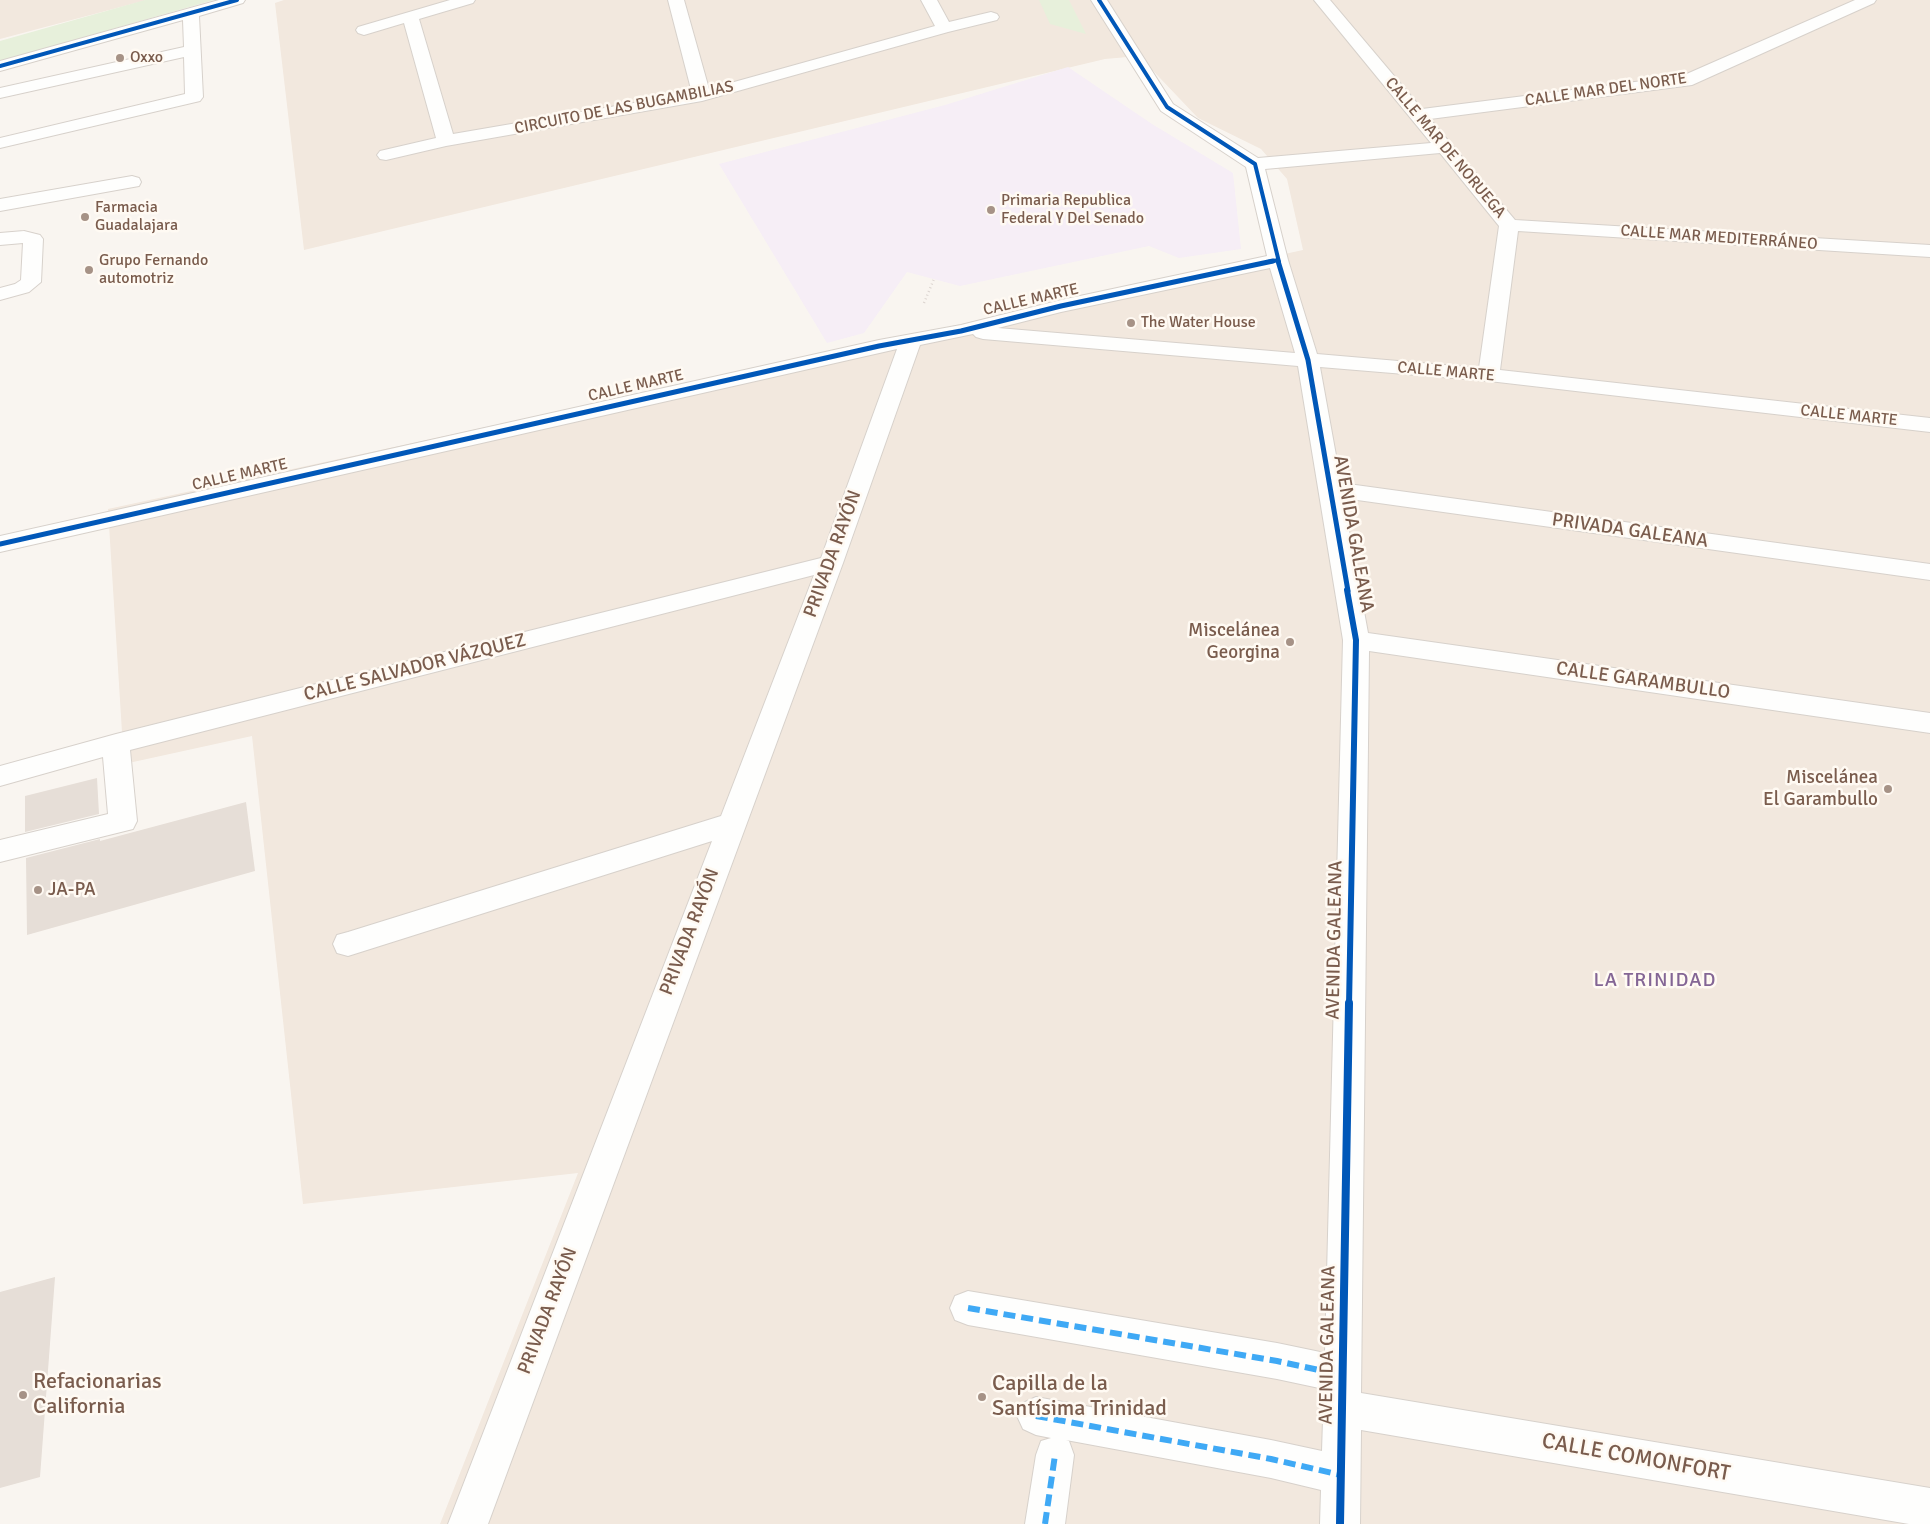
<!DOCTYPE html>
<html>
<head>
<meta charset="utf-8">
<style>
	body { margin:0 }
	canvas { display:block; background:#f9f5f0 }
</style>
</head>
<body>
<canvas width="1930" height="1524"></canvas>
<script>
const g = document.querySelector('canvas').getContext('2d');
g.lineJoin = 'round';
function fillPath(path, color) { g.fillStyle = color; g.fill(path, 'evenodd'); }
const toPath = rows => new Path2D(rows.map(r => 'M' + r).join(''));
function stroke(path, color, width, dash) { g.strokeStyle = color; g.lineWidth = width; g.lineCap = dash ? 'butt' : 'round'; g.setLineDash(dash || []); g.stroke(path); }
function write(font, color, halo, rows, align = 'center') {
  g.font = font + ' Signika,sans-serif'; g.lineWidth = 5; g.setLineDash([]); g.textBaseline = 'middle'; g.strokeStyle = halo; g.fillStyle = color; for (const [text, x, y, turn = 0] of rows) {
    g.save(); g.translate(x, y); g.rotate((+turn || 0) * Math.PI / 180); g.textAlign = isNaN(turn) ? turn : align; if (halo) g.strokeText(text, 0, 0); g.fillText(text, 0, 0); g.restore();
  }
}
fillPath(toPath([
	[0,0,147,0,0,39],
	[284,0,1930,0,1930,1524,440,1524,578,1173,303,1204,252,736,124,764,108,509,1303,250,1287,179,1261,149,1198,118,1139,56,1105,59,304,250,275,3]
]), '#f2e8de');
fillPath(toPath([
	[1068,67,1152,124,1233,173,1241,249,1179,258,1149,246,960,286,907,272,864,333,827,343,719,164,945,105]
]), '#f6eef6');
fillPath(toPath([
	[145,0,214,0,0,61,0,41],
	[1039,0,1069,0,1086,34,1050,24]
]), '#e7f0db');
fillPath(toPath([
	[97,778,99,814,25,832,25,796],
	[246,802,255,871,27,935,26,858,100,839,100,841],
	[55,1277,40,1477,0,1488,0,1292]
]), '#e6ded7');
const minor = toPath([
	[219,0,245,0,243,3,199,16,203,97,200,101,0,148,0,138,185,94,184,57,0,98,0,88,184,47,183,20,0,71,0,61,219,0],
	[450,0,475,0,473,3,419,19,453,134,692,93,668,0,684,0,709,89,935,26,921,0,937,0,949,22,991,12,997,14,999,17,997,20,948,32,702,101,446,146,386,160,380,159,377,155,380,151,436,138,404,23,364,35,358,33,356,30,358,27,450,0],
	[1091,0,1107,0,1173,104,1258,158,1431,143,1314,0,1330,0,1422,109,1682,76,1855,0,1876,0,1874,3,1692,85,1430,119,1515,220,1930,245,1930,257,1518,231,1500,370,1930,418,1930,432,1489,381,1320,367,1341,483,1930,564,1930,580,1343,498,1368,633,1930,713,1930,733,1369,651,1361,1393,1930,1488,1930,1524,1909,1524,1361,1430,1360,1524,1320,1524,1321,1490,1271,1478,1066,1440,1069,1441,1074,1455,1065,1524,1025,1524,1036,1455,1041,1441,1051,1438,1036,1435,1023,1429,1017,1416,1023,1403,1036,1397,1271,1440,1322,1451,1324,1389,1277,1379,968,1325,955,1320,950,1308,955,1296,968,1291,1277,1343,1325,1353,1343,640,1298,366,983,339,976,337,973,334,920,345,843,563,488,1524,448,1524,712,841,348,956,337,953,333,944,337,935,348,932,721,816,814,575,130,750,137,821,133,829,0,862,0,840,108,814,103,757,0,786,0,766,116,734,821,558,897,349,0,552,0,536,879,340,961,325,1061,300,1267,256,1246,167,1161,111,1091,0],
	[1440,153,1499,226,1479,368,1317,354,1288,260,1265,169,1440,153],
	[1270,268,1295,353,998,328,1061,312,1270,268],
	[132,176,139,178,141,182,139,186,0,211,0,199,132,176],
	[24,231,40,235,43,239,41,282,29,292,0,300,0,288,15,284,21,280,23,243,0,245,0,233,24,231]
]);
stroke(minor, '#d7d1cb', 2);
stroke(toPath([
	[924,303,934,279]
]), '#dcd5d0', 2.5, [1, 3]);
fillPath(minor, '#fefefd');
stroke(toPath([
	[968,1308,1277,1361,1342,1375],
	[1036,1416,1271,1459,1341,1475],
	[1045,1524,1055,1455]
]), '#3fa9f5', 6, [12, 6]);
stroke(toPath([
	[1099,0,1167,107,1255,164,1279,262],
	[0,66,237,0],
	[1268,262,1278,260]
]), '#0057b8', 4);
stroke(toPath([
	[1278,261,1308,360,1348,591],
	[0,544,879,346,961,331,1061,306,1273,261]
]), '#0057b8', 5);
stroke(toPath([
	[1347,590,1356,640,1349,1005]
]), '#0057b8', 6);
stroke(toPath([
	[1340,1524,1349,1003]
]), '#0057b8', 8);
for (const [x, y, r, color] of [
	[120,58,5,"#a69286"],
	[991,210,5,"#a69286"],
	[85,217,5,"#a69286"],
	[89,270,5,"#a69286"],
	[1131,323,5,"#a69286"],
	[1290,642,5,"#a69286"],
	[1888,789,5,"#a69286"],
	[38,890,5,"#a69286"],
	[23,1395,5,"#a69286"],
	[982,1397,5,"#a69286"]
]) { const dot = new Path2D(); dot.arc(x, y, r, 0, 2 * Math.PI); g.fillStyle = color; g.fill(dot); stroke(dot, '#fffaf3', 2); }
write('16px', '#7a5c4d', '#fffaf3', [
	["Oxxo",130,58],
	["Primaria Republica",1001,201],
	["Federal Y Del Senado",1001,219],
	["Farmacia",95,208],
	["Guadalajara",95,226],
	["Grupo Fernando",99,261],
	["automotriz",99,279],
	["The Water House",1141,323]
], 'left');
write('16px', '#7a5c4d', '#fffaf3', [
	["CALLE MAR DEL NORTE",1606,90,-8],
	["CIRCUITO DE LAS BUGAMBILIAS",624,108,-11],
	["CALLE MAR DE NORUEGA",1445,148,50],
	["CALLE MAR MEDITERRÁNEO",1719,238,4],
	["CALLE MARTE",1031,300,-13],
	["CALLE MARTE",1446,372,5],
	["CALLE MARTE",636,386,-13],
	["CALLE MARTE",1849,416,6],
	["CALLE MARTE",240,475,-13]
]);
write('19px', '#7a5c4d', '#fffaf3', [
	["PRIVADA GALEANA",1630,531,8],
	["AVENIDA GALEANA",1353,534,80],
	["PRIVADA RAYÓN",833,554,-70],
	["CALLE SALVADOR VÁZQUEZ",415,668,-14],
	["CALLE GARAMBULLO",1643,681,8],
	["PRIVADA RAYÓN",690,932,-69],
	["AVENIDA GALEANA",1335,940,-89],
	["PRIVADA RAYÓN",548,1311,-69],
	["AVENIDA GALEANA",1328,1345,-89]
]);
write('19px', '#7a5c4d', '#fffaf3', [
	["Miscelánea",1280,631],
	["Georgina",1280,653],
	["Miscelánea",1878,778],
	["El Garambullo",1878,800],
	["JA-PA",48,890,"left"]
], 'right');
g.letterSpacing = '1px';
write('20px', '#846695', '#fffaf3', [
	["LA TRINIDAD",1655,981]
]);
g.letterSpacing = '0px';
write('22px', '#7a5c4d', '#fffaf3', [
	["Refacionarias",33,1382],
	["California",33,1407],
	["Capilla de la",992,1384],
	["Santísima Trinidad",992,1409]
], 'left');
write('22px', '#7a5c4d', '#fffaf3', [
	["CALLE COMONFORT",1636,1458,10]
]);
</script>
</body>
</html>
